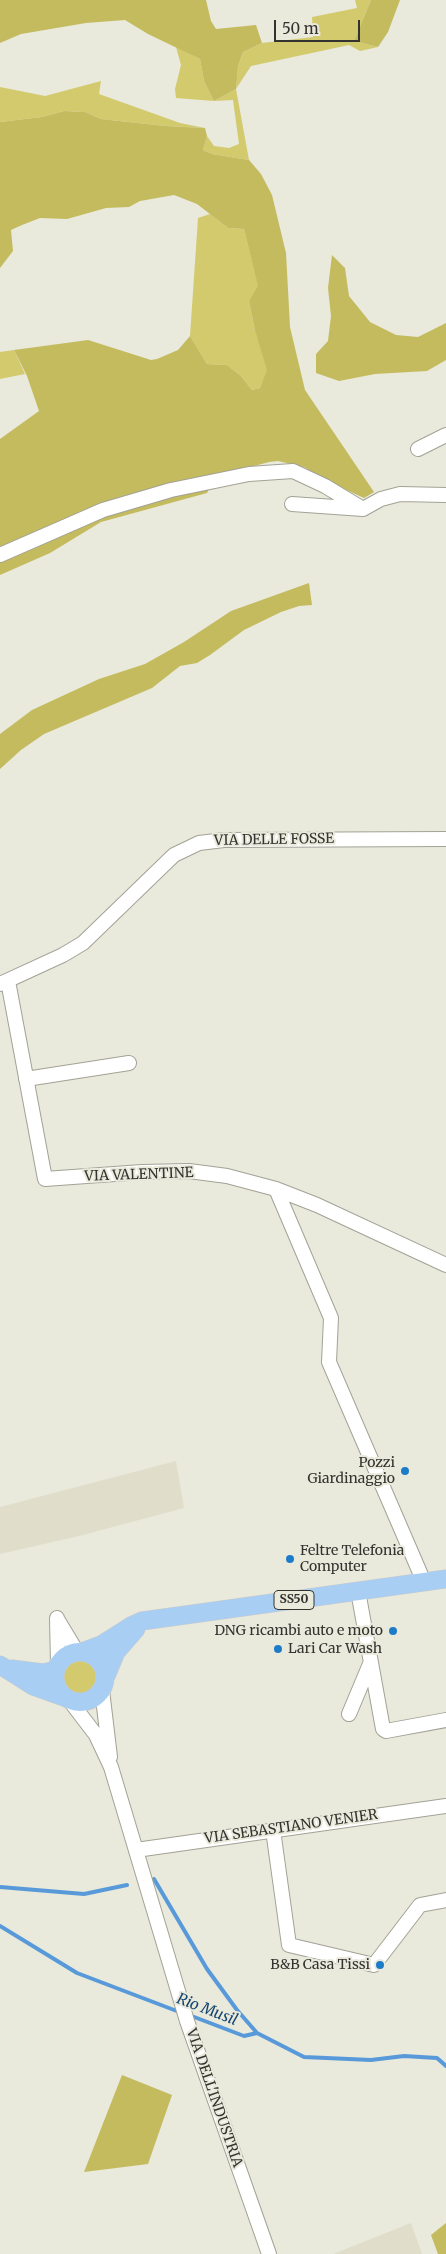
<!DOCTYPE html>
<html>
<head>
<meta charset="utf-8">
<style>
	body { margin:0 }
	#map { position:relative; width:446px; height:2254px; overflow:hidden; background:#e9e9dc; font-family:Merriweather,serif }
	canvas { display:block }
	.scale { position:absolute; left:274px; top:20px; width:86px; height:22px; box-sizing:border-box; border:2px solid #34332f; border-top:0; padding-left:6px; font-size:15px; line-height:18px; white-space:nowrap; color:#34332f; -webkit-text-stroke:4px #e9e9dc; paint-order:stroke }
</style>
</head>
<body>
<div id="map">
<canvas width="446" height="2254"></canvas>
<div class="scale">50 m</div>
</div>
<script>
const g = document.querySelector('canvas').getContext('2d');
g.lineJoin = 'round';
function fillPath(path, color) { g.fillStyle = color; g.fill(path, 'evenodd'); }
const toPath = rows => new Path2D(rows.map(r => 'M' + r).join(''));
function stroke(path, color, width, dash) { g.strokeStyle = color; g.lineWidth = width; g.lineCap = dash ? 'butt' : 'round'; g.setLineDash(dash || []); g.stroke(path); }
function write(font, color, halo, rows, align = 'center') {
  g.font = font + ' Merriweather,serif'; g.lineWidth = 4; g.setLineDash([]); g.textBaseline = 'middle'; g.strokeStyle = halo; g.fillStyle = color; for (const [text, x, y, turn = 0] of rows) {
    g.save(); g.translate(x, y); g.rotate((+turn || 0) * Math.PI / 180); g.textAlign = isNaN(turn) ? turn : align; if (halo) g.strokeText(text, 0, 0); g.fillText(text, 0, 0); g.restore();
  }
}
fillPath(toPath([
	[176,1461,184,1508,79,1536,0,1554,0,1507],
	[411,2223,422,2254,333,2254]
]), '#e0decb');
fillPath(toPath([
	[355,0,371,0,354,41,378,47,360,51,349,45,251,66,236,89,249,160,212,154,203,150,207,136,214,146,229,148,239,144,233,100,214,101,176,98,175,89,181,65,176,47,200,59,204,81,214,101,236,89,238,66,243,52,262,43,313,37,312,17,357,8],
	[101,81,99,94,180,123,205,128,165,126,101,119,85,112,64,111,42,117,0,122,0,87,45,96],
	[210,214,228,228,244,229,259,288,249,301,255,331,268,370,260,388,252,390,241,376,227,365,207,364,190,336,198,218],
	[14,350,25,374,0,379,0,352],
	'57 1677a23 23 0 1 1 46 0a23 23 0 1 1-46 0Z'
]), '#d3ca6e');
fillPath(toPath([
	[0,0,206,0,211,21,216,29,256,25,262,43,243,52,238,66,236,89,214,101,204,81,200,59,148,34,125,20,86,23,21,34,0,43],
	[371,0,400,0,388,32,378,47,354,41],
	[64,111,85,112,101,119,165,126,205,128,207,136,203,150,212,154,249,160,261,174,272,195,286,253,290,327,305,390,374,492,364,498,329,482,304,467,278,461,269,462,213,477,0,553,0,439,39,411,27,376,14,350,88,340,151,360,157,359,178,350,190,336,207,364,227,365,241,376,252,390,260,388,267,370,255,331,249,301,258,286,244,229,228,228,197,204,174,195,140,201,129,207,106,208,67,219,40,218,22,225,11,230,13,251,0,268,0,122,42,117],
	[332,255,345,268,349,296,370,322,396,335,418,337,446,323,446,360,427,371,375,374,339,381,316,373,316,354,328,341,331,316,328,288],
	[213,481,207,493,101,522,50,553,0,575,0,558,70,526],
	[309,583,312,605,299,606,281,612,244,630,210,655,197,663,180,666,152,688,44,734,21,750,0,769,0,734,32,710,99,679,145,664,184,642,231,611],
	[122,2075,172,2095,148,2164,84,2172],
	[446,2223,446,2254,438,2254,431,2235]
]), '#c4bb5e');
stroke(toPath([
	[154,1879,207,1969,237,2010,257,2033],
	[0,1887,84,1894,127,1885],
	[0,1926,77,1973,182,2013],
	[189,2015,244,2036,257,2033,304,2057,371,2060,404,2056,437,2058,446,2066]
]), '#589ad9', 4);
const minor = toPath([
	[418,449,446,435],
	[292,504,363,509,381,499,400,494,446,495],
	[0,555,103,510,171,490,249,474,293,471,325,486,363,509],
	[8,981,45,1179,142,1172,189,1171,227,1176,276,1189,317,1205,446,1265],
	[0,984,63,955,83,943,174,855,199,843,224,840,446,839],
	[26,1079,129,1063],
	[276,1189,331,1318,329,1362,424,1582],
	[358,1591,383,1729,386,1731,446,1720],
	[57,1618,58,1665],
	[57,1619,77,1652],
	[102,1690,110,1757],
	[70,1701,96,1735,111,1767,187,2021,269,2254],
	[349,1714,370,1664],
	[273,1830,289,1945,374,1965,420,1905,446,1900],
	[136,1850,446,1806]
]);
const major = toPath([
	'55 1677a25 25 0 1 1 50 0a25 25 0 1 1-50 0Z',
	[82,1652,101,1645,131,1626,142,1621,446,1579],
	[0,1665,33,1686,64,1697],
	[12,1669,43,1673,56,1670],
	[106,1676,116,1652,136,1629]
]);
stroke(minor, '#a2a296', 16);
stroke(major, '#cacac9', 19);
stroke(minor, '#fff', 14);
stroke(major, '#a8cef4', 18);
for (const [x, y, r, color] of [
	[405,1471,5,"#1d7cc8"],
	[290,1559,5,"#1d7cc8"],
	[393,1631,5,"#1d7cc8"],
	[278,1649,5,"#1d7cc8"],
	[380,1965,5,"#1d7cc8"]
]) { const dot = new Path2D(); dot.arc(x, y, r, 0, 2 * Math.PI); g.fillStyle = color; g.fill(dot); stroke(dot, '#e9e9dc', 2); }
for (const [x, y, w] of [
	[294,1600,40]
]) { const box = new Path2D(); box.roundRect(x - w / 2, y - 9.5, w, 19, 4); g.fillStyle = '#e9e9dc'; g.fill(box); stroke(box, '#34332f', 1); }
write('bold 12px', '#34332f', null, [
	["SS50",294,1600]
]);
write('14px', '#34332f', '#e9e9dc', [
	["VIA DELLE FOSSE",274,840,-1],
	["VIA VALENTINE",139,1175,-2],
	["VIA SEBASTIANO VENIER",291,1827,-8],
	["VIA DELL'INDUSTRIA",214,2098,71]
]);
write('14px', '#34332f', '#e9e9dc', [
	["Pozzi",395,1463],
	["Giardinaggio",395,1479],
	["Feltre Telefonia",300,1551,"left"],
	["Computer",300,1567,"left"],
	["DNG ricambi auto e moto",383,1631],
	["Lari Car Wash",288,1649,"left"],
	["B&B Casa Tissi",370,1965]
], 'right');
write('italic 15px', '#14446e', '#e9e9dc', [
	["Rio Musil",207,2010,21]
]);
</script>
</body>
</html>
